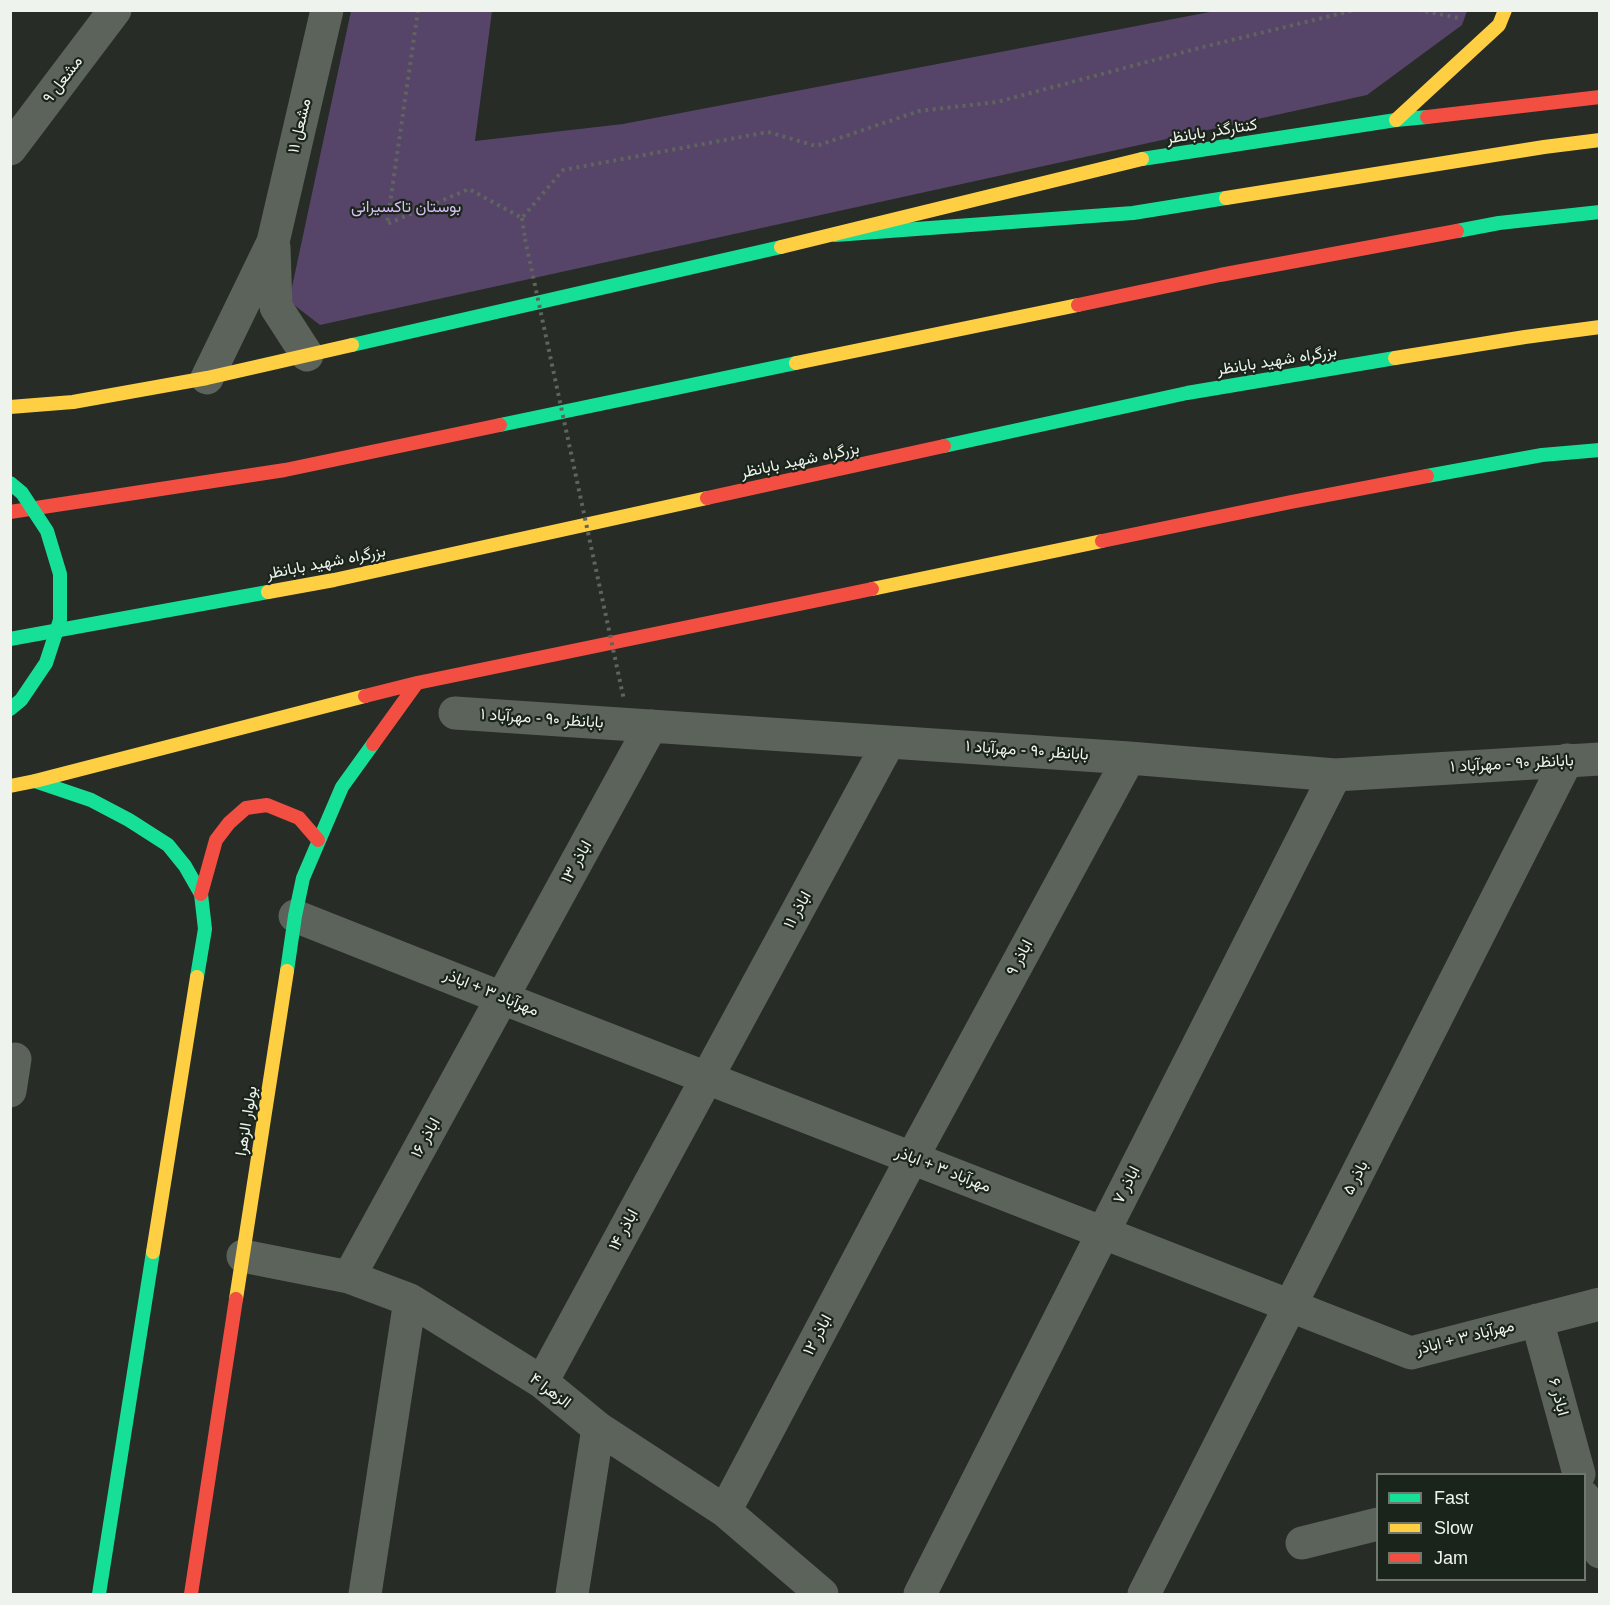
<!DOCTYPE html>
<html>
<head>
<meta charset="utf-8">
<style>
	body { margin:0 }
	#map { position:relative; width:1610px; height:1605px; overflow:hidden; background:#272c26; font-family:Helvetica,sans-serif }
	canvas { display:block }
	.frame { position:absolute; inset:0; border:12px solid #eef4ed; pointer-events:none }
	.legend { position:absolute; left:1376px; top:1473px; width:210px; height:108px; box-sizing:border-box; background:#1b241a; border:2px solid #6f776e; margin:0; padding:8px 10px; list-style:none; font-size:18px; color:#eef4ed }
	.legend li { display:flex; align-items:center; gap:12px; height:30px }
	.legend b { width:30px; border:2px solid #6f776e }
</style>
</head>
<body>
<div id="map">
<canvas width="1610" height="1605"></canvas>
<div class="frame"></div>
<ul class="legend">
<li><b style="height:8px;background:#16e098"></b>Fast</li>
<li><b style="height:8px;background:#ffcf43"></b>Slow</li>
<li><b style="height:8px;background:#f24e42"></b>Jam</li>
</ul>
</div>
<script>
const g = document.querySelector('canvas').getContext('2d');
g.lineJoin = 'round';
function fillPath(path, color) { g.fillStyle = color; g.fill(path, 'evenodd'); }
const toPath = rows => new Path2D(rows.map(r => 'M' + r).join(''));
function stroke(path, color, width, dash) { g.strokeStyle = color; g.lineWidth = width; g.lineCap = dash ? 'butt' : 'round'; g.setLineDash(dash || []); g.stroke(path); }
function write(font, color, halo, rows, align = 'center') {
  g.font = font + ' Helvetica,Vazirmatn,sans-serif'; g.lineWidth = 4.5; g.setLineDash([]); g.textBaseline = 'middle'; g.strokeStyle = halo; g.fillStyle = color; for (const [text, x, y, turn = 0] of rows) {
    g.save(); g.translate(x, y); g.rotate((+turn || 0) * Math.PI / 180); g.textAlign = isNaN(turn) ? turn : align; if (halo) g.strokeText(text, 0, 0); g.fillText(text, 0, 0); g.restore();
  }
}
fillPath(toPath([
	[351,11,492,11,475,141,623,124,1215,11,1467,11,1462,25,1367,95,320,325,289,301]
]), '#564469');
stroke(toPath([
	[418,10,387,224,469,189,522,218,563,170,768,132,816,146,919,111,997,102,1203,47,1355,10],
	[1418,10,1459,18],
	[522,218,525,239]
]), '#5f645e', 4, [3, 4.5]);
stroke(toPath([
	[10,149,115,10],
	[274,247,276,307,307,355],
	[207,378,273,242,327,10],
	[455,713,1129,758,1335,775,1600,759],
	[295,916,502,998,1411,1353,1600,1304],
	[10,1091,15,1059],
	[243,1256,349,1277,410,1300,542,1382,598,1428,725,1511,822,1594],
	[349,1277,651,726],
	[1537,1320,1579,1474],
	[542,1382,889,742],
	[1584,1497,1600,1552],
	[725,1511,912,1158,1129,758],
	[1302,1543,1378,1524],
	[365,1594,410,1300],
	[572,1594,598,1428],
	[920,1594,1335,775],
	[1144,1594,1567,760]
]), '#5c635b', 33);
stroke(toPath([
	[1142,159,1396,120,1427,117],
	[1457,231,1499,223,1600,212],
	[835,235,1133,213,1226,198],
	[352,345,781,247],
	[500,425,796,363],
	[944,446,1187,393,1395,358],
	[1427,476,1542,455,1600,450],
	[10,639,268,592],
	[35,781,91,800,129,820,168,845,185,866,201,894,205,929,197,977],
	[287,971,295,916,303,878,342,787,373,744],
	[99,1594,153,1252]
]), '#16e098', 14);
stroke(toPath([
	[1396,120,1499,25,1505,10],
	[1226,198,1544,147,1600,140],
	[781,247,1142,159],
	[1395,358,1525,337,1600,327],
	[796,363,1078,305],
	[10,407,73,402,207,378,352,345],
	[872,589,1102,541],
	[268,592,334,580,707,498],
	[10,786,35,781,365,696],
	[153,1252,197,977],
	[236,1299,287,971]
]), '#ffcf43', 14);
stroke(toPath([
	[1427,117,1600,97],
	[1078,305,1220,275,1457,231],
	[707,498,944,446],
	[10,512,285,470,500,425],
	[1102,541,1291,502,1427,476],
	[365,696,417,683,872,589],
	[373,744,417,683],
	[201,894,216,840,229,823,246,808,267,805,299,818,318,840],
	[191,1594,236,1299]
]), '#f24e42', 14);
stroke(toPath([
	[525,239,624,700]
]), '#5f645e', 4, [3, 4.5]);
stroke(toPath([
	[10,483,22,493,47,531,60,574,60,620,46,663,21,700,10,709]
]), '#16e098', 14);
write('16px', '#eef4ed', '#1b241a', [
	["مشعل ۹",63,80,-53],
	["مشعل ۱۱",300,126,-77],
	["کنتارگذر بابانظر",1212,132,-9],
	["بزرگراه شهید بابانظر",1277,361,-9],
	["بزرگراه شهید بابانظر",800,461,-12],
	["بزرگراه شهید بابانظر",326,563,-11],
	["بابانظر ۹۰ - مهرآباد ۱",542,719,4],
	["بابانظر ۹۰ - مهرآباد ۱",1027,751,4],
	["بابانظر ۹۰ - مهرآباد ۱",1512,764,-3],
	["اباذر ۱۳",577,862,-61],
	["اباذر ۱۱",798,910,-61],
	["اباذر ۹",1020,958,-62],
	["مهرآباد ۳ + اباذر",491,993,22],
	["بولوار الزهرا",247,1121,-81],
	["اباذر ۱۶",426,1138,-61],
	["مهرآباد ۳ + اباذر",943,1170,21],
	["باذر ۵",1356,1178,-63],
	["اباذر ۷",1127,1185,-63],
	["اباذر ۱۴",624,1230,-62],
	["اباذر ۱۲",818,1335,-62],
	["مهرآباد ۳ + اباذر",1465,1338,-14],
	["الزهرا ۴",550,1391,37],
	["اباذر ۶",1558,1397,75]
]);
write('16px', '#d8bef6', '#1b241a', [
	["بوستان تاکسیرانی",406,208]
]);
</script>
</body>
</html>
